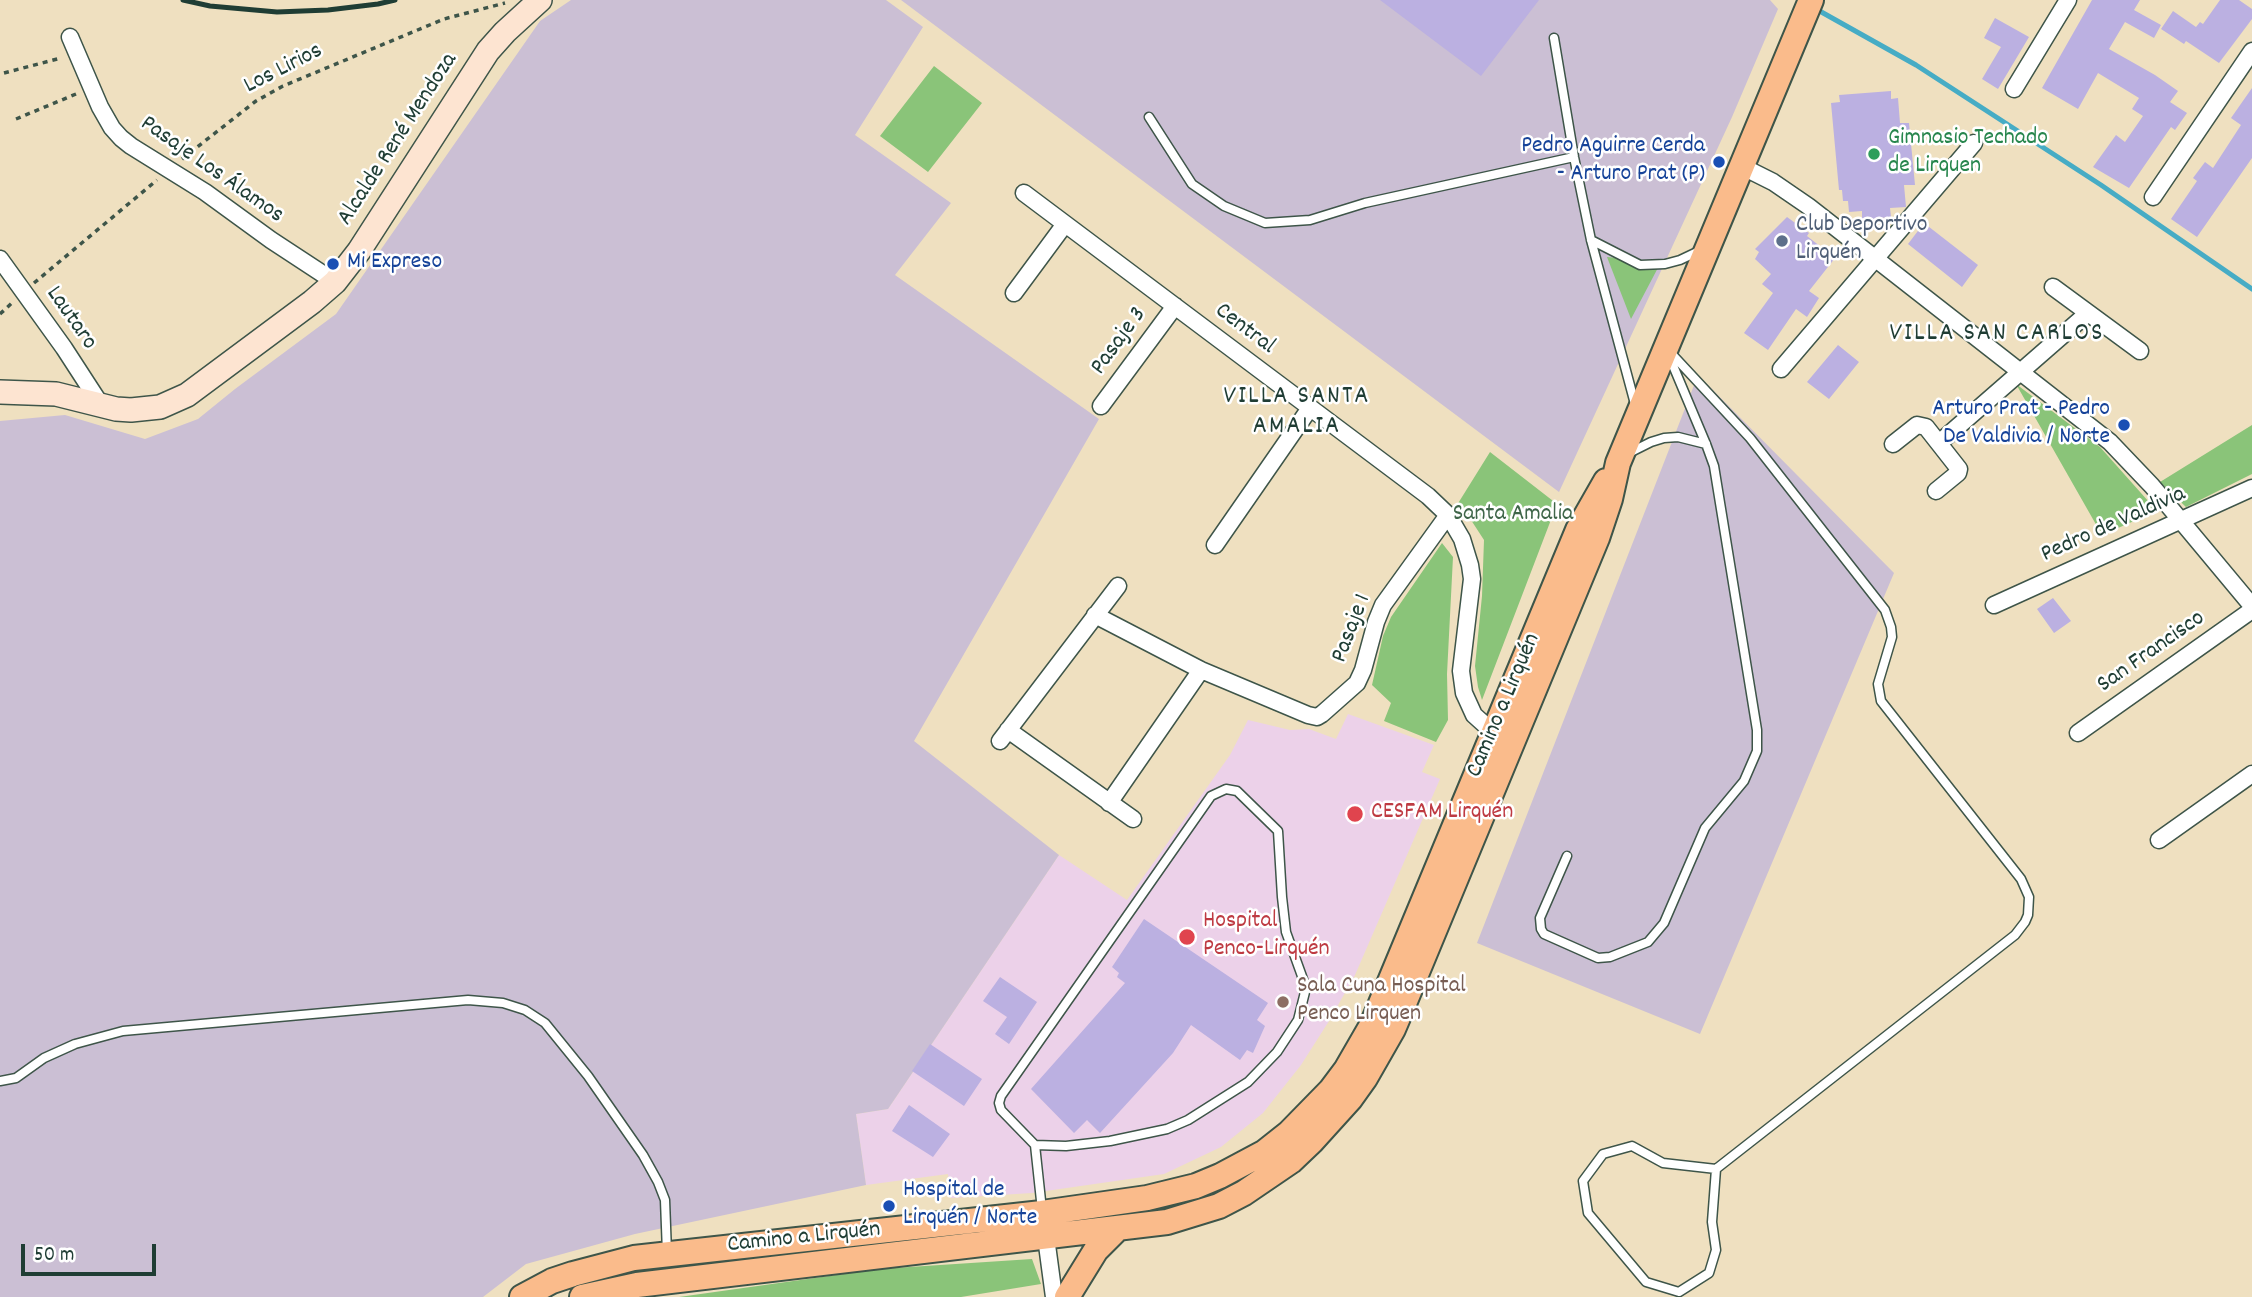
<!DOCTYPE html>
<html>
<head>
<meta charset="utf-8">
<style>
	body { margin:0 }
	#map { position:relative; width:2252px; height:1297px; overflow:hidden; background:#efe0c0; font-family:Dekko,sans-serif }
	canvas { display:block }
	.scale { position:absolute; left:21px; top:1244px; width:135px; height:32px; box-sizing:border-box; border:4px solid #1f3d34; border-top:0; padding-left:9px; font-size:21px; line-height:24px; white-space:nowrap; color:#1f3d34; -webkit-text-stroke:5px #fff; paint-order:stroke }
</style>
</head>
<body>
<div id="map">
<canvas width="2252" height="1297"></canvas>
<div class="scale">50 m</div>
</div>
<script>
const g = document.querySelector('canvas').getContext('2d');
g.lineJoin = 'round';
function fillPath(path, color) { g.fillStyle = color; g.fill(path, 'evenodd'); }
const toPath = rows => new Path2D(rows.map(r => 'M' + r).join(''));
function stroke(path, color, width, dash) { g.strokeStyle = color; g.lineWidth = width; g.lineCap = dash ? 'butt' : 'round'; g.setLineDash(dash || []); g.stroke(path); }
function write(font, color, halo, rows, align = 'center') {
  g.font = font + ' Dekko,sans-serif'; g.lineWidth = 5; g.setLineDash([]); g.textBaseline = 'middle'; g.strokeStyle = halo; g.fillStyle = color; for (const [text, x, y, turn = 0] of rows) {
    g.save(); g.translate(x, y); g.rotate((+turn || 0) * Math.PI / 180); g.textAlign = isNaN(turn) ? turn : align; if (halo) g.strokeText(text, 0, 0); g.fillText(text, 0, 0); g.restore();
  }
}
fillPath(toPath([
	[1348,714,1434,745,1422,772,1440,779,1355,975,1329,1021,1301,1065,1263,1113,1221,1147,1164,1174,1032,1193,951,1198,948,1174,866,1185,856,1114,888,1109,1059,855,1127,900,1230,755,1248,720,1290,730,1309,729,1336,739]
]), '#ecd1e9');
fillPath(toPath([
	[571,0,886,0,923,27,855,135,951,203,895,275,1099,419,914,741,1059,855,888,1109,856,1114,866,1185,635,1234,526,1264,483,1297,0,1297,0,421,65,415,145,439,198,419,235,389,336,314,540,21],
	[901,0,1770,0,1778,9,1732,117,1559,492],
	[1698,375,1894,573,1700,1034,1477,943]
]), '#cbbfd4');
fillPath(toPath([
	[934,66,982,103,928,172,880,136],
	[1607,257,1661,262,1631,319],
	[2016,384,2100,447,2157,511,2102,535],
	[2252,425,2252,474,2186,507,2160,482],
	[1490,452,1557,504,1482,700,1478,687,1475,666,1482,596,1484,540,1471,520,1457,505],
	[1442,543,1453,557,1447,674,1448,720,1436,742,1384,721,1391,703,1372,685,1383,636,1391,617],
	[1032,1259,1041,1284,961,1297,679,1297,879,1269]
]), '#8ac479');
stroke(toPath([
	[1816,9,1916,65,2101,185,2252,289]
]), '#46acc5', 5);
fillPath(toPath([
	[1380,0,1539,0,1481,76],
	[2092,0,2140,0,2134,10,2161,25,2154,38,2125,22,2109,49,2155,75,2178,91,2170,102,2187,113,2175,130,2171,127,2129,188,2093,167,2116,135,2125,142,2143,116,2132,109,2139,98,2098,73,2078,109,2042,88],
	[2220,0,2239,0,2252,9,2252,19,2219,63,2186,41,2184,44,2161,29,2173,11,2196,27,2200,22,2203,24],
	[1995,18,2029,37,1998,89,1982,79,2001,47,1984,38],
	[2252,88,2252,158,2197,237,2171,219,2197,181,2193,178,2205,162,2213,168,2241,125,2231,118],
	[1891,91,1891,99,1898,98,1900,123,1909,123,1915,185,1904,185,1906,207,1890,208,1891,217,1862,220,1862,211,1849,212,1848,201,1843,201,1842,190,1839,190,1831,103,1840,102,1839,95],
	[1787,217,1809,233,1807,236,1835,258,1809,291,1819,298,1807,317,1796,309,1768,350,1744,333,1773,293,1762,284,1771,274,1755,259,1759,252,1755,249],
	[1924,223,1978,265,1962,287,1908,244],
	[1838,345,1859,362,1829,399,1807,382],
	[2053,598,2071,621,2054,633,2037,609],
	[1144,919,1268,1003,1257,1020,1265,1026,1253,1053,1247,1050,1240,1060,1191,1025,1173,1053,1100,1133,1087,1120,1074,1133,1031,1089,1125,983,1117,977,1119,973,1112,967],
	[1000,977,1037,1002,1009,1044,995,1034,1007,1017,983,1001],
	[930,1044,982,1079,964,1106,912,1071],
	[909,1105,950,1134,933,1157,892,1131]
]), '#bbb0e1');
const lane = toPath([
	[1554,38,1574,157,1591,240,1635,404],
	[1149,117,1192,184,1224,206,1265,223,1310,220,1365,203,1574,157],
	[1591,240,1640,265,1665,264,1680,260,1699,251],
	[1669,351,1750,438,1885,610,1891,627,1892,637,1878,684,1881,701,2021,879,2029,897,2028,915,2025,922,2015,935,1716,1169,1663,1163,1632,1146,1603,1154,1583,1181,1588,1213,1646,1282,1679,1292,1709,1273,1716,1250,1712,1222,1716,1169],
	[1631,452,1651,442,1664,438,1678,437,1706,444],
	[1567,856,1540,918,1541,929,1544,934,1598,958,1610,957,1648,942,1664,923,1705,828,1744,781,1757,751,1757,730,1714,466,1706,444,1669,356],
	[0,1081,16,1078,44,1058,75,1044,123,1031,468,1000,503,1003,525,1010,545,1023,588,1076,643,1155,658,1182,665,1200,667,1253],
	[1035,1145,1066,1146,1110,1141,1167,1129,1188,1120,1248,1082,1277,1052,1298,1020,1305,992,1303,979,1286,932,1282,897,1278,831,1237,791,1226,789,1211,796,1001,1096,999,1103,1001,1110,1035,1145,1042,1210]
]);
const street = toPath([
	[70,37,100,107,112,128,121,138,131,146,205,192,271,240,335,282],
	[2014,89,2068,0],
	[1741,166,1773,182,1808,206,2110,442,2152,486,2252,606],
	[1024,193,1428,496,1448,515,1462,539,1470,565,1472,579,1461,671,1464,693,1474,715,1494,733],
	[2153,197,2252,51],
	[0,259,64,348,101,405],
	[2053,287,2140,351],
	[1014,293,1065,224],
	[1781,369,1974,143],
	[1101,406,1175,306],
	[1939,443,2088,313],
	[1893,444,1917,425,1926,427,1959,469,1958,473,1936,491],
	[1215,545,1310,408],
	[1994,605,2252,488],
	[1095,615,1201,670,1308,715,1317,717,1322,714,1357,683,1363,670,1376,622,1383,605,1448,515],
	[1008,730,1133,819],
	[2078,733,2252,610],
	[1000,741,1118,586],
	[1109,803,1201,670],
	[2159,840,2252,774],
	[1045,1230,1054,1297]
]);
const secondary = toPath([
	[0,392,56,394,116,409,131,410,160,407,187,395,312,302,335,282,359,251,488,51,505,32,540,0]
]);
const primary = toPath([
	[522,1297,552,1281,573,1274,634,1258,1042,1213,1147,1198,1196,1186,1220,1176,1265,1152,1289,1133,1331,1090,1346,1070,1372,1025,1578,530,1606,481],
	[582,1297,637,1285,1167,1222,1219,1206,1244,1193,1291,1161,1312,1141,1350,1099,1365,1078,1393,1029,1405,1001,1597,538,1610,499,1618,463,1811,0],
	[1067,1297,1096,1250,1116,1230]
]);
stroke(lane, '#3e5549', 11);
stroke(street, '#3e5549', 19);
stroke(secondary, '#3e5549', 26);
stroke(primary, '#3e5549', 28);
stroke(toPath([
	[4,73,61,58],
	[16,119,76,94],
	[182,159,256,101,283,86,444,19,505,3],
	[34,283,157,180],
	[0,314,13,302]
]), '#3e5549', 3.5, [5, 5]);
stroke(lane, '#fff', 8);
stroke(street, '#fff', 16);
stroke(secondary, '#fde4d1', 23);
stroke(primary, '#fabb8b', 24);
stroke(toPath([
	[183,0,210,6,277,12,328,10,378,4,395,0]
]), '#1f3d34', 5);
for (const [x, y, r, color] of [
	[1874,154,7,"#2e9e5b"],
	[1719,162,7,"#1a4fb4"],
	[1782,241,7,"#5c6f8a"],
	[333,264,7,"#1a4fb4"],
	[2124,425,7,"#1a4fb4"],
	[1355,814,9,"#e0444e"],
	[1187,937,9,"#e0444e"],
	[1283,1002,7,"#8d6e63"],
	[889,1206,7,"#1a4fb4"]
]) { const dot = new Path2D(); dot.arc(x, y, r, 0, 2 * Math.PI); g.fillStyle = color; g.fill(dot); stroke(dot, '#fff', 2.5); }
write('24px', '#1f3d34', '#fff', [
	["Los Lirios",284,70,-27],
	["Alcalde René Mendoza",399,140,-57],
	["Pasaje Los Álamos",211,171,35],
	["Lautaro",70,319,55],
	["Central",1244,330,37],
	["Pasaje 3",1120,342,-54],
	["Pedro de Valdivia",2114,526,-24],
	["Pasaje 1",1353,629,-69],
	["San Francisco",2152,653,-35],
	["Camino a Lirquén",1505,706,-67],
	["Camino a Lirquén",804,1239,-6]
]);
write('24px', '#27864d', '#fff', [
	["Gimnasio Techado",1888,140],
	["de Lirquen",1888,168]
], 'left');
write('24px', '#164399', '#fff', [
	["Pedro Aguirre Cerda",1705,148],
	["- Arturo Prat (P)",1705,176],
	["Mi Expreso",347,264,"left"],
	["Arturo Prat - Pedro",2110,411],
	["De Valdivia / Norte",2110,439],
	["Hospital de",903,1192,"left"],
	["Lirquén / Norte",903,1220,"left"]
], 'right');
write('24px', '#4e5e75', '#fff', [
	["Club Deportivo",1796,227],
	["Lirquén",1796,255]
], 'left');
write('24px', '#3f6649', '#fff', [
	["Santa Amalia",1513,516]
]);
write('24px', '#be3a42', '#fff', [
	["CESFAM Lirquén",1371,814],
	["Hospital",1203,923],
	["Penco-Lirquén",1203,951]
], 'left');
write('24px', '#785e54', '#fff', [
	["Sala Cuna Hospital",1297,988],
	["Penco Lirquen",1297,1016]
], 'left');
g.letterSpacing = '2px';
write('26px', '#1f3d34', '#fff', [
	["VILLA SAN CARLOS",1997,335],
	["VILLA SANTA",1297,398],
	["AMALIA",1297,428]
]);
g.letterSpacing = '0px';
</script>
</body>
</html>
